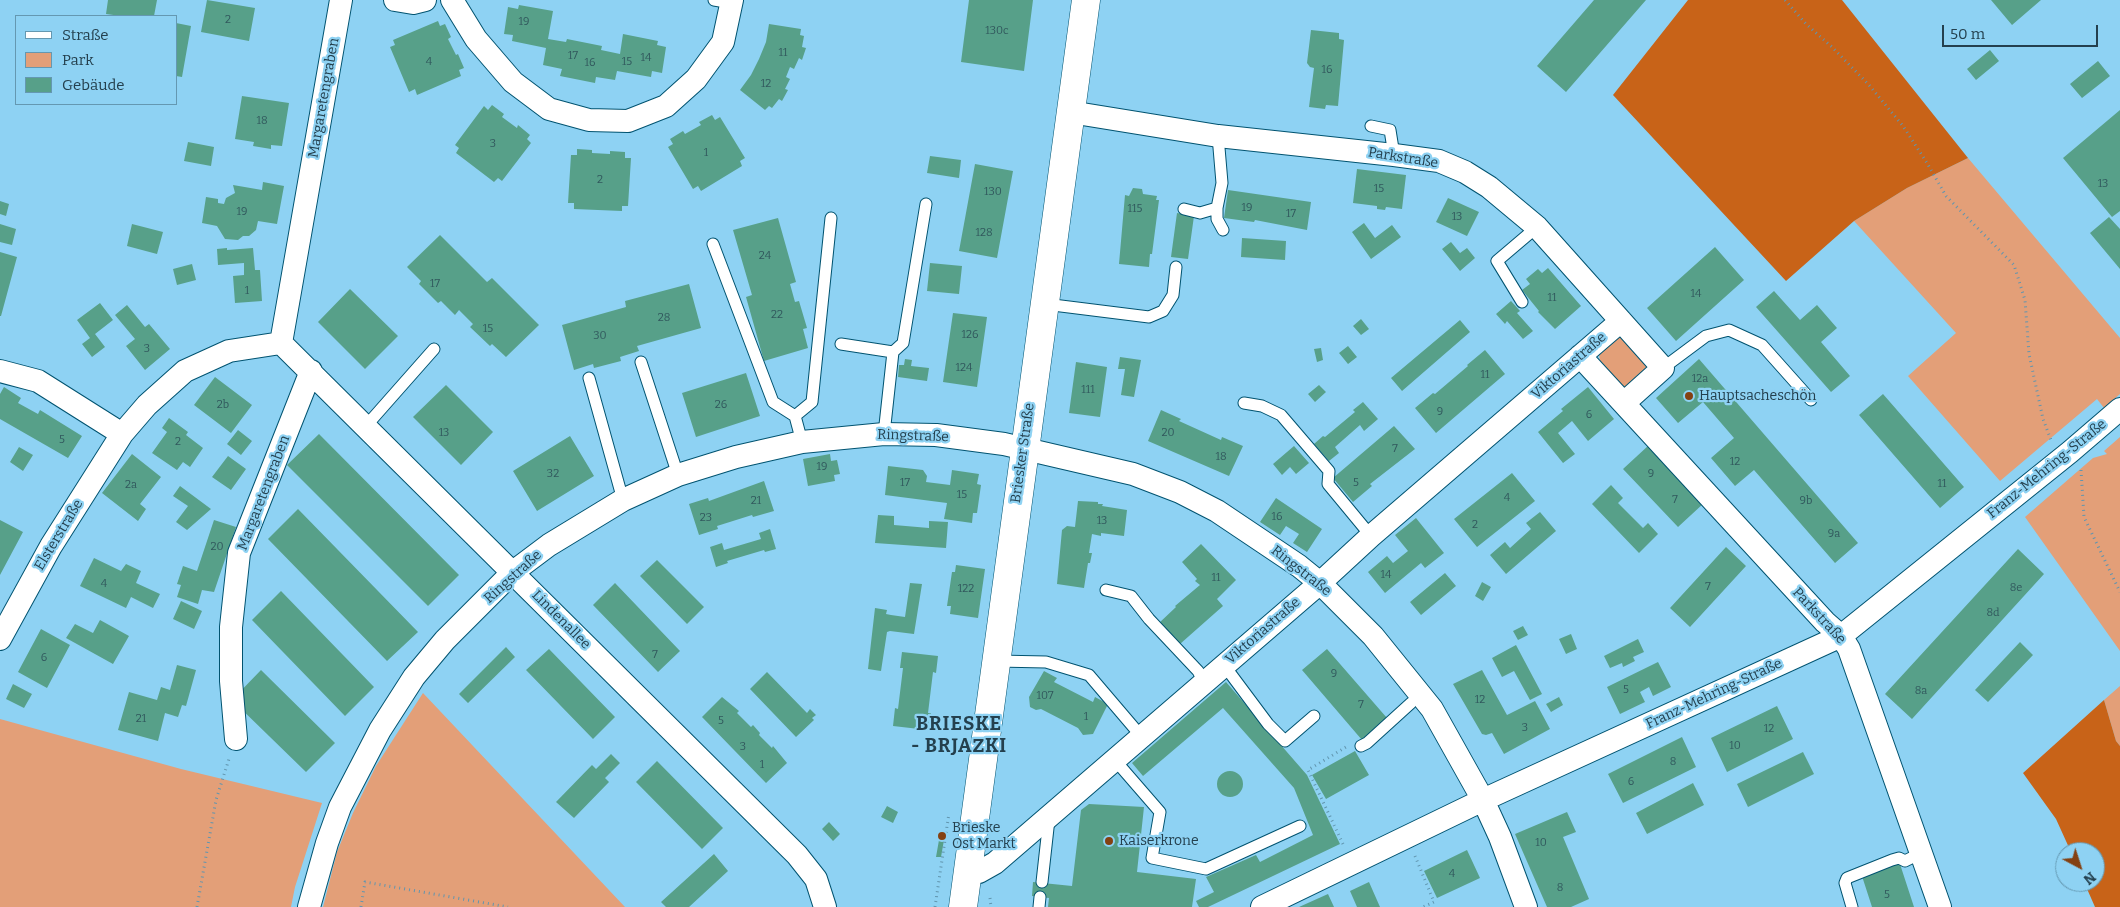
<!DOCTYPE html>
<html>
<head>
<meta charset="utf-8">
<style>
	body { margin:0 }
	#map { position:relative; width:2120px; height:907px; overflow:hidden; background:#8ed2f3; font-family:Bitter,serif }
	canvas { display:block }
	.legend { position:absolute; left:15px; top:15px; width:162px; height:90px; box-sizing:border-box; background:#8ed2f3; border:1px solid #6498b1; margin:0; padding:6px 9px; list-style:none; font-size:15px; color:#24404e }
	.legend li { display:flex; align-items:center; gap:10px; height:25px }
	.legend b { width:25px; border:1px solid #6498b1 }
	.north { position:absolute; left:2055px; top:842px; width:50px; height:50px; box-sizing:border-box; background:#8ed2f3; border:1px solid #6498b1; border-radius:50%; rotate:140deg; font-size:14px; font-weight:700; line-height:20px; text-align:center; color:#24404e }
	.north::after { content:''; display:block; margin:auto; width:18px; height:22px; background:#844112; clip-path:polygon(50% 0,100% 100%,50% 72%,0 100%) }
	.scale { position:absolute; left:1942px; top:25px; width:156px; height:22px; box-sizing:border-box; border:2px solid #24404e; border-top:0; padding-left:6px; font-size:15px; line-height:18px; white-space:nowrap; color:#24404e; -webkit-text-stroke:4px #8ed2f3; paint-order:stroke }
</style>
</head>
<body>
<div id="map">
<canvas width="2120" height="907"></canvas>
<ul class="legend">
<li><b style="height:6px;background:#fff"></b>Straße</li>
<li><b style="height:14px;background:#e39f78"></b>Park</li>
<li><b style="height:14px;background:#57a089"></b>Gebäude</li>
</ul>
<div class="north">N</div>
<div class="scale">50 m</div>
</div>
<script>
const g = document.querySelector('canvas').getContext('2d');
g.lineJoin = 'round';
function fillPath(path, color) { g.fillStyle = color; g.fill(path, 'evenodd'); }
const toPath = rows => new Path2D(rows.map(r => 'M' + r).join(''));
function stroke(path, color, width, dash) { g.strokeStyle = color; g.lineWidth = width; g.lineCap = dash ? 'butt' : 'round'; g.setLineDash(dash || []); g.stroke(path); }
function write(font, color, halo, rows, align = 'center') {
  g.font = font + ' Bitter,serif'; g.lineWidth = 4.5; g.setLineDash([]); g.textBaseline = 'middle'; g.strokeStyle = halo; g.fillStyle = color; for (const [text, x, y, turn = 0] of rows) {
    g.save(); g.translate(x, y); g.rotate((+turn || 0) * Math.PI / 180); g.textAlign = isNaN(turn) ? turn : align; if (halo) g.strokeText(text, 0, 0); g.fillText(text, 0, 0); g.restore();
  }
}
fillPath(toPath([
	[1968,158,2120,338,2120,394,2104,408,2097,399,2000,481,1908,376,1956,333,1854,221,1907,188],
	[1616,337,1628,339,1645,357,1648,368,1629,388,1617,386,1601,367,1599,354],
	[2120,437,2120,651,2025,517,2093,458,2107,454,2104,451],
	[2120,686,2120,746,2116,741,2104,700],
	[423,693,625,907,323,907,337,852,353,813,376,766],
	[0,719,181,769,322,803,295,887,291,907,0,907]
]), '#e39f78');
fillPath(toPath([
	[1688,0,1842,0,1968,158,1907,188,1854,221,1786,281,1613,95],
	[2104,700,2116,741,2120,746,2120,907,2095,907,2084,882,2095,882,2095,852,2071,852,2056,819,2023,773]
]), '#c86318');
fillPath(toPath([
	[108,0,157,0,154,16,121,16,106,14],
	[207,0,255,8,249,41,201,32],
	[969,0,1033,0,1024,71,961,62],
	[1594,0,1646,0,1566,92,1537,66],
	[1991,0,2041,0,2012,25],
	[519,5,553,11,548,39,566,42,567,39,602,46,601,50,620,54,623,34,658,41,657,45,666,47,662,73,652,71,651,77,617,71,615,80,596,77,595,83,560,76,562,69,543,65,546,48,512,41,513,35,504,34,508,7,518,9],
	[438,21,440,26,445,24,451,37,448,39,456,55,458,54,464,68,459,70,461,76,417,95,415,89,409,92,390,47,395,45,393,40],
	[176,23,191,26,182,77,176,76],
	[769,24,801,29,800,35,804,36,802,47,806,48,802,60,799,58,794,69,790,67,786,77,790,79,785,89,788,90,782,101,779,99,772,108,769,106,765,110,740,90,751,75,759,59,766,42],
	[1311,30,1339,33,1339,39,1344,40,1338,106,1326,105,1325,109,1309,107,1314,68,1310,67,1307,63],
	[1990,50,1999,61,1976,80,1967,69],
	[2098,61,2110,76,2082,98,2070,84],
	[242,96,289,103,282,146,271,145,271,149,253,146,254,142,235,139],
	[492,105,504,114,502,117,517,128,518,125,530,135,527,139,531,143,502,181,498,178,494,182,456,153,459,148,455,145,484,106,488,110],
	[2120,110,2120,211,2112,217,2063,158],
	[712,115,715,120,720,117,745,158,740,161,742,166,701,191,698,186,693,189,668,147,673,144,670,139,683,131,685,134,701,125,699,122],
	[188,142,214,147,211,166,184,161],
	[577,149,592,150,592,153,610,154,610,151,625,152,625,158,631,158,628,206,622,206,622,211,574,209,574,203,568,203,571,155,577,155],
	[930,156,961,160,959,178,927,173],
	[975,164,1013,171,997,258,959,251],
	[1357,169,1406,175,1402,209,1386,207,1385,210,1377,209,1377,206,1353,203],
	[263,182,284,186,277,224,258,221,256,230,249,236,243,236,238,240,225,239,217,226,202,223,206,197,218,199,218,203,224,204,226,198,235,193,233,185,262,190],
	[1133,188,1142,189,1143,194,1157,196,1156,200,1159,200,1152,254,1150,254,1149,267,1119,264,1125,195,1129,196],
	[1228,190,1311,202,1307,230,1255,220,1254,222,1224,218],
	[1448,198,1479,212,1467,236,1436,222],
	[0,201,9,204,6,216,0,214],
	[1177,213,1194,216,1188,259,1171,257],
	[2109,217,2120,229,2120,269,2090,233],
	[778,218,796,282,790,284,795,302,799,301,807,328,803,329,808,348,764,361,746,297,752,295,733,230],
	[1364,223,1375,238,1392,225,1401,237,1371,259,1352,232],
	[0,224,16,229,12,245,0,242],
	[132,224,163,232,157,254,127,246],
	[440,235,487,282,492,278,539,325,506,357,492,344,490,346,470,327,473,324,459,310,455,315,441,301,438,303,419,284,421,281,407,267],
	[1242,238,1286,241,1285,260,1241,257],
	[1451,242,1460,253,1467,248,1475,258,1460,271,1442,249],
	[1715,247,1744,280,1676,341,1647,308],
	[227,248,227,250,253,248,255,270,260,270,262,301,235,303,233,276,244,275,244,263,218,265,217,249],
	[0,252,17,257,1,316,0,316],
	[930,263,962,266,959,294,927,291],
	[192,264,196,280,177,285,173,269],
	[1548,268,1581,306,1555,329,1538,312,1539,311,1522,290,1530,284,1526,279,1538,269,1542,273],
	[689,284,701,328,637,346,639,351,620,357,621,361,594,368,593,364,574,370,562,325,626,307,625,301],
	[350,289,398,336,365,369,318,322],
	[1774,291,1800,320,1817,305,1837,328,1821,342,1850,376,1831,392,1756,307],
	[1511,301,1520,311,1517,313,1533,331,1523,339,1507,321,1505,324,1496,314],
	[100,303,113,320,95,334,105,347,92,357,82,344,90,338,77,320],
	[127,305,145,327,149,324,170,349,145,370,126,346,135,339,115,315],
	[953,313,987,317,977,387,943,382],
	[1361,319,1369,329,1361,335,1353,326],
	[1460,320,1470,332,1402,391,1391,378],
	[1348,346,1357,357,1348,364,1339,353],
	[1321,348,1323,360,1317,362,1314,349],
	[1485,350,1505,374,1436,433,1415,408,1433,393,1435,394,1468,366,1467,365],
	[1120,357,1141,360,1134,397,1121,395,1125,369,1118,369],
	[905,359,912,360,911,366,929,368,927,381,898,377,899,365,904,365],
	[1699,359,1858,543,1835,563,1754,470,1735,486,1711,458,1734,438,1703,402,1678,423,1656,398],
	[1076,362,1107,367,1100,417,1069,413],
	[746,373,760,416,696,437,682,393],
	[215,377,252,405,231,433,194,405],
	[446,385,493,432,461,465,413,417],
	[1319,385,1326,392,1315,402,1308,394],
	[4,387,21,398,18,403,38,414,40,410,82,436,68,458,0,419,0,394],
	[1588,387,1614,419,1588,441,1572,421,1558,433,1575,454,1563,463,1538,432,1563,411,1561,409],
	[1883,394,1964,487,1940,508,1859,415],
	[1363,402,1378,419,1364,431,1360,425,1335,447,1339,453,1329,461,1314,444,1323,436,1325,437,1355,412,1353,410],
	[1161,410,1181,419,1179,421,1221,440,1222,437,1243,446,1229,476,1148,441],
	[169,418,188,432,186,435,203,448,190,467,183,462,177,470,152,453,167,432,162,428],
	[1394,426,1415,449,1370,484,1372,486,1353,502,1333,478],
	[238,430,252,441,241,455,227,444],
	[319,434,459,575,428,606,287,465],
	[570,436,594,476,537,511,513,471],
	[1649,445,1704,503,1678,527,1623,469],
	[1294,446,1309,463,1296,474,1290,467,1282,475,1273,464],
	[19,447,33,455,23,471,10,462],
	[132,454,161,477,140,504,146,509,138,521,102,493],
	[830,454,831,461,837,460,840,474,834,475,835,481,808,486,803,459],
	[228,456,246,469,231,490,212,477],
	[888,466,923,470,927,476,926,482,950,485,952,470,979,474,977,484,981,485,977,513,973,513,972,523,944,519,947,503,885,495],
	[1512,473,1535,501,1477,547,1454,519],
	[764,481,774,511,753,517,752,515,717,526,718,529,699,535,689,504,708,498,709,501],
	[1611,485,1623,498,1618,503,1643,528,1648,523,1658,534,1639,553,1592,504],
	[180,486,211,509,187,530,176,522,188,506,173,496],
	[1276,498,1322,529,1307,552,1293,543,1299,534,1286,526,1280,535,1260,522],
	[1078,501,1098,502,1098,504,1103,504,1102,506,1127,510,1124,536,1101,533,1101,536,1092,534,1089,553,1092,553,1090,563,1088,563,1084,588,1057,584,1062,530,1067,526,1075,527],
	[298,509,418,632,387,661,268,539],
	[1540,512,1556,531,1506,574,1490,555,1505,542,1510,548,1531,529,1526,523],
	[878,515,894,516,894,525,929,528,929,521,948,522,946,548,875,543],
	[1416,518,1444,553,1425,568,1421,563,1385,593,1368,572,1387,556,1393,563,1408,551,1395,535],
	[0,520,23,532,0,575],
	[214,520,236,527,214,592,202,590,198,604,177,597,181,585,177,584,183,566,197,571],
	[770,529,776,549,765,552,764,550,727,561,728,563,716,567,710,547,722,543,724,550,761,539,759,533],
	[1201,544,1236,580,1217,599,1223,606,1180,644,1158,624,1176,607,1175,606,1200,585,1195,581,1197,579,1182,562],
	[1726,547,1746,566,1690,627,1670,608],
	[2018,549,2044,574,1912,719,1885,694],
	[94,558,121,571,126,564,141,571,136,583,160,594,153,608,131,597,126,608,80,586],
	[657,560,704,607,687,624,640,576],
	[956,565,985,569,978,618,950,614,951,606,947,606,952,572,955,572],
	[1445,573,1456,586,1421,615,1410,602],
	[1482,582,1491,587,1483,601,1475,596],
	[615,583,680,651,658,672,593,605],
	[910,583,922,584,914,634,890,631,887,632,881,671,868,669,875,608,887,610,886,614,891,615,905,617],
	[281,591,374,687,345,716,252,620],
	[181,601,202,611,194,629,173,619],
	[100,620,129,636,113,664,66,638,75,624,93,633],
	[1523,626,1528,635,1518,640,1513,631],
	[41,629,70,645,47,688,18,672],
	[1571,634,1577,649,1566,654,1559,639],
	[1638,639,1644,652,1633,657,1635,661,1623,667,1622,663,1610,668,1604,656],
	[2020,642,2033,655,1988,702,1975,690],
	[1516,645,1542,694,1530,700,1514,671,1502,677,1492,658],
	[506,647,515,657,468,703,459,694],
	[549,649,615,717,593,739,526,670],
	[1327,649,1387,718,1362,740,1302,670],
	[902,652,938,656,936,673,933,672,928,713,931,713,928,730,893,726,895,708,898,709,903,668,900,668],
	[1658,662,1671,687,1653,696,1649,687,1640,692,1645,702,1620,714,1607,687],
	[177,665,196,670,186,706,182,705,178,717,165,713,158,741,118,730,129,692,157,700,161,687,170,690],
	[261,670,335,743,306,772,232,700],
	[1482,670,1507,715,1535,701,1550,729,1504,754,1492,733,1486,735,1482,734,1453,684],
	[1044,671,1057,678,1054,682,1093,702,1095,697,1108,704,1093,734,1083,735,1078,728,1041,709,1036,710,1030,707,1029,697],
	[767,672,807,713,810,709,816,715,812,718,814,720,796,737,750,689],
	[1226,682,1307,775,1340,844,1208,907,1199,907,1196,901,1214,892,1206,877,1256,855,1260,862,1313,835,1294,788,1223,708,1143,776,1132,763],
	[13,684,32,694,24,708,6,699],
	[722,697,739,711,737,713,751,727,753,725,760,733,759,735,772,748,773,746,787,763,766,783,702,717],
	[1559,697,1563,705,1551,712,1546,704],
	[1777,706,1793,739,1727,772,1711,738],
	[1682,737,1696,767,1623,803,1608,774],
	[1355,751,1369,775,1326,799,1312,775],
	[1803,752,1814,774,1748,807,1737,784],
	[611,754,620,763,605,778,609,782,574,818,556,802,592,765,596,769],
	[657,761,723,828,702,849,636,782],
	'1217 784a13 13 0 1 1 26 0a13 13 0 1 1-26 0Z',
	[1693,783,1704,805,1647,834,1636,813],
	[1089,804,1144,807,1137,872,1196,879,1192,907,1048,907,1049,898,1032,896,1033,882,1072,886,1081,810],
	[887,806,898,812,893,823,881,817],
	[1567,812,1576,832,1563,837,1589,899,1571,907,1547,907,1515,834],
	[829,822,840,834,833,841,822,829],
	[939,840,944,840,941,857,936,857],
	[1467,850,1480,878,1437,898,1424,871],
	[714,854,728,871,689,907,666,907,661,902],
	[1899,861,1914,907,1872,907,1861,873],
	[1369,882,1380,907,1357,907,1350,891],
	[1328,894,1334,907,1299,907]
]), '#57a089');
const lane = toPath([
	[714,0,732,3],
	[1371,126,1390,130,1394,155],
	[1218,136,1222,183,1217,208,1217,219,1223,230],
	[1184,209,1200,213,1217,208],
	[713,244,773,402,795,416,812,402,831,218],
	[1522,302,1497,261,1537,227],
	[1045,304,1149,317,1163,311,1173,295,1176,267],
	[841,344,893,352],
	[641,362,678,475],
	[1663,368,1706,336,1729,330,1762,345,1811,400],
	[589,378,623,500],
	[1244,403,1262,406,1281,415,1329,471,1328,484,1371,536],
	[795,416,802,442],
	[366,426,434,349],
	[884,434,893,352,903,343,926,204],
	[1106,590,1131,596,1149,619,1198,671,1204,682],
	[997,661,1046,662,1089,675,1141,736],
	[1224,665,1268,724,1285,741,1314,716],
	[1361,746,1367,743,1411,703],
	[1114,759,1160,812,1152,858,1206,869,1300,826],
	[1042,882,1049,819],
	[1039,907,1040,897],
	[1852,907,1845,883,1847,878,1892,860,1899,858,1905,861,1921,853]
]);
const street = toPath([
	[395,0,413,3,425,0],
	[452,0,476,39,513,82,549,109,589,120,628,121,666,106,696,79,723,42,732,0],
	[1070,112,1218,136,1394,155,1439,161,1465,172,1489,187,1537,227,1663,368,1624,403],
	[281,343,797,855,816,879,825,907],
	[281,343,341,0],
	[1580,356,1825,622,1841,636,1849,649,1940,907],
	[0,371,38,381,122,434],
	[0,639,51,546,122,434,147,405,185,371,229,351,281,343],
	[236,739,231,681,231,627,239,553,311,371],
	[969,871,979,872,995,863,1320,583,1371,536,1621,321],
	[309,907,327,843,340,807,380,730,414,677,445,640,513,572,549,545,623,500,678,475,736,457,802,442,884,434,936,435,1004,444,1133,474,1180,492,1217,511,1299,566,1320,583,1373,636,1432,709,1483,800,1500,837,1526,907],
	[1262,907,1483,800,1841,636,2070,452,2120,409]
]);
const secondary = toPath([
	[963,907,1086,0]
]);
stroke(lane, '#015370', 13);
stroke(street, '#015370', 24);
stroke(secondary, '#015370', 29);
stroke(toPath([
	[1785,0,1806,24,1832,47,1869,85,1903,126,1927,163,1946,196,2014,265,2025,300,2029,354,2043,419,2051,440],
	[2081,470,2084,517,2120,592],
	[1343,844,1308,770,1346,747],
	[1415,856,1434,902,1423,907],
	[990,898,991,907],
	[197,907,216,800,229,759],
	[361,907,365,882,508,907],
	[935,907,949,813]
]), '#6195ae', 3, [1, 4]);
stroke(lane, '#fff', 11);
stroke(street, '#fff', 22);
stroke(secondary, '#fff', 28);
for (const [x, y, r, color] of [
	[1689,396,5,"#844112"],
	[942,836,5,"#844112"],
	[1109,841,5,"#844112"]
]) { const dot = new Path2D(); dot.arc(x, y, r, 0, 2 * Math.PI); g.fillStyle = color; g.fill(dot); stroke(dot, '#8ed2f3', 2); }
write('11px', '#31585d', null, [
	["2",228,20],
	["19",524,22],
	["130c",997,31],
	["11",783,53],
	["17",573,56],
	["14",646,58],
	["4",429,62],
	["15",627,62],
	["16",590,63],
	["16",1327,70],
	["12",766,84],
	["18",262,121],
	["3",493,144],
	["1",706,153],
	["2",600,180],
	["13",2103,184],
	["15",1379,189],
	["130",993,192],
	["19",1247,208],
	["115",1135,209],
	["19",242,212],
	["17",1291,214],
	["13",1457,217],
	["128",984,233],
	["24",765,256],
	["17",435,284],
	["1",247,291],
	["14",1696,294],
	["11",1552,298],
	["22",777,315],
	["28",664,318],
	["15",488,329],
	["126",970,335],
	["30",600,336],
	["3",147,349],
	["124",964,368],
	["11",1485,375],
	["12a",1700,379],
	["111",1088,390],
	["2b",223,405],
	["26",721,405],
	["9",1440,412],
	["6",1589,415],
	["13",444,433],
	["20",1168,433],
	["5",62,440],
	["2",178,442],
	["7",1395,449],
	["18",1221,457],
	["12",1735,462],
	["19",822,467],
	["32",553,474],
	["9",1651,474],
	["17",905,483],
	["5",1356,483],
	["11",1942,484],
	["2a",131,485],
	["15",962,495],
	["4",1507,498],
	["7",1675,500],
	["21",756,501],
	["9b",1806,501],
	["16",1277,517],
	["23",706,518],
	["13",1102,521],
	["2",1475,525],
	["9a",1834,534],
	["20",217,547],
	["14",1386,575],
	["11",1216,578],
	["4",104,584],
	["7",1708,587],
	["8e",2016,588],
	["122",966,589],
	["8d",1993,613],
	["7",655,655],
	["6",44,658],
	["9",1334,674],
	["5",1626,690],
	["8a",1921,691],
	["107",1045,696],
	["12",1480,700],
	["7",1361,705],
	["1",1086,717],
	["21",141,719],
	["5",721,721],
	["3",1525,728],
	["12",1769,729],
	["10",1735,746],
	["3",743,747],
	["8",1673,762],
	["1",762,765],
	["6",1631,782],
	["10",1541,843],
	["4",1452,874],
	["8",1560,888],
	["5",1887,895]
]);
write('14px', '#24404e', '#8ed2f3', [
	["Margaretengraben",324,98,-80],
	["Parkstraße",1403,158,9],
	["Viktoriastraße",1569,366,-41],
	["Ringstraße",913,436,2],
	["Briesker Straße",1023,453,-82],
	["Franz-Mehring-Straße",2047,469,-39],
	["Margaretengraben",264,493,-69],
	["Elsterstraße",59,535,-59],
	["Ringstraße",1301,571,38],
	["Ringstraße",513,577,-42],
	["Parkstraße",1819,616,47],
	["Lindenallee",561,620,45],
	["Viktoriastraße",1263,631,-41],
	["Franz-Mehring-Straße",1714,694,-25]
]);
write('14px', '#24404e', '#8ed2f3', [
	["Hauptsacheschön",1699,396],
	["Brieske",952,828],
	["Ost Markt",952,844],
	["Kaiserkrone",1119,841]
], 'left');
g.letterSpacing = '1px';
write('bold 19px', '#24404e', '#8ed2f3', [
	["BRIESKE",959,725],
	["- BRJAZKI",959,747]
]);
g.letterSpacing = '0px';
</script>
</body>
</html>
